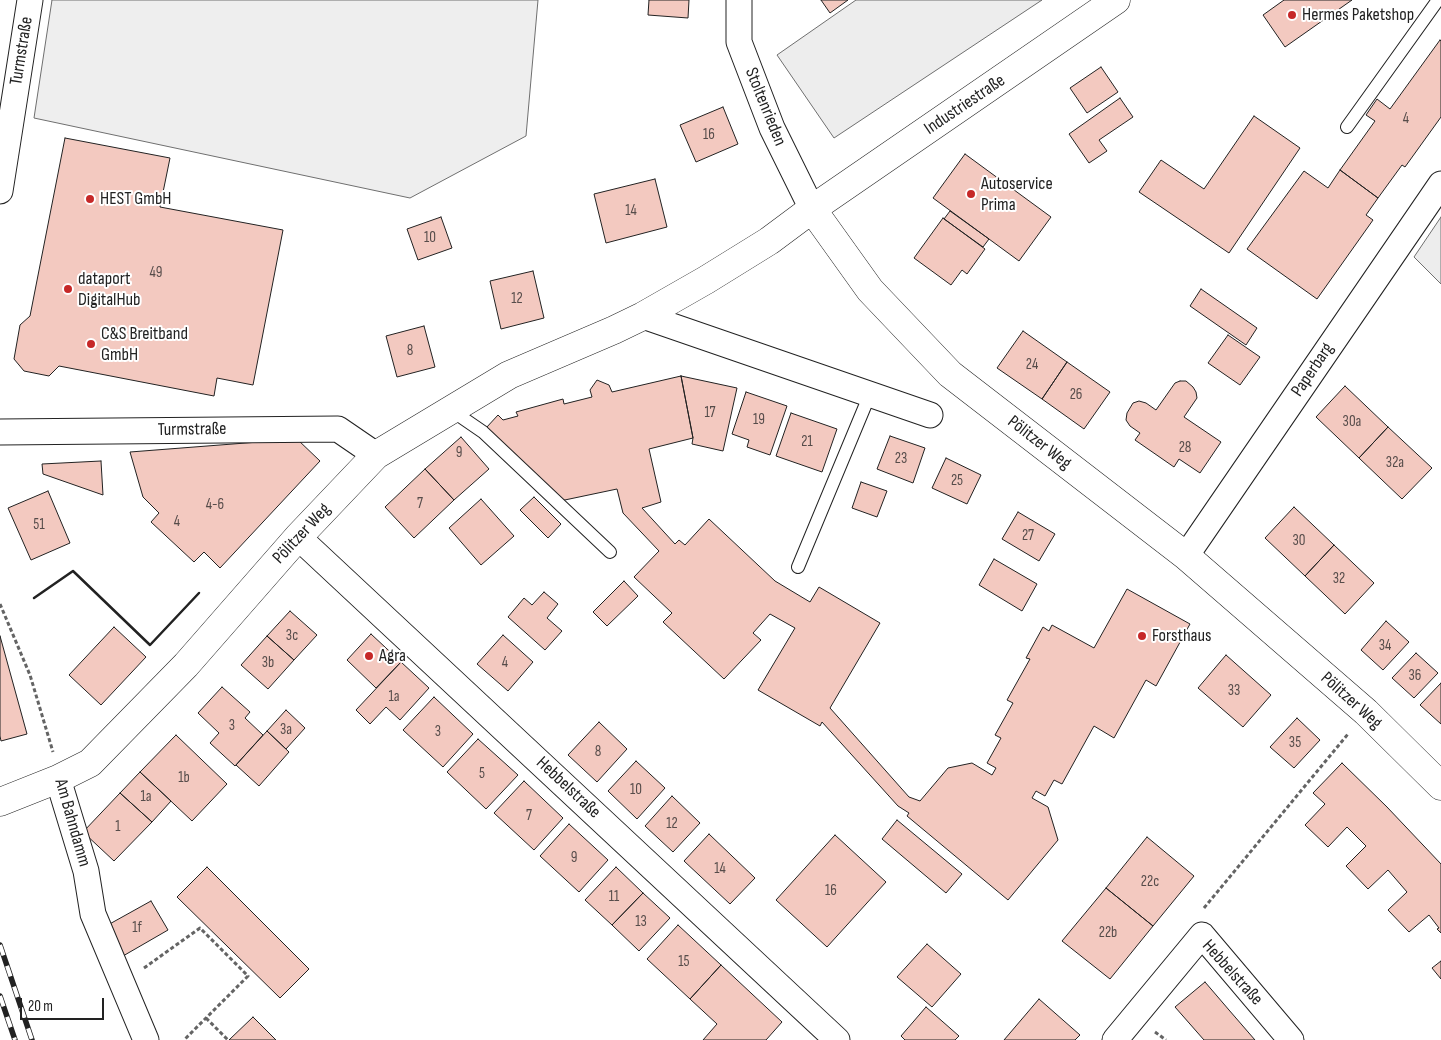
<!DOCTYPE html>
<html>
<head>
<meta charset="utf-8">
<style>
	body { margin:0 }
	#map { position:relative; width:1441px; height:1040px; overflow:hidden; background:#fff; font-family:"Sofia Sans Condensed",sans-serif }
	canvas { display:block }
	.scale { position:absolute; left:20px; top:998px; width:84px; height:22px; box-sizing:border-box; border:2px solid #222; border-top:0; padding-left:6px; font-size:15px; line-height:18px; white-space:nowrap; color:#222; -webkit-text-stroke:4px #fff; paint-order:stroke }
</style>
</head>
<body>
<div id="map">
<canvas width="1441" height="1040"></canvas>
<div class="scale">20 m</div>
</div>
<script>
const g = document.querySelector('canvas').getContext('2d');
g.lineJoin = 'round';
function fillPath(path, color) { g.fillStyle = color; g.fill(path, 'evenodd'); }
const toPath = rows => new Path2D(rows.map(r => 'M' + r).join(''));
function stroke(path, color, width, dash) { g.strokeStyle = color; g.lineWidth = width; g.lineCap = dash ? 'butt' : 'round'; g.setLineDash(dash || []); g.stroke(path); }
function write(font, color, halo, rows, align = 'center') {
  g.font = font + ' "Sofia Sans Condensed",sans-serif'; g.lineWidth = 4; g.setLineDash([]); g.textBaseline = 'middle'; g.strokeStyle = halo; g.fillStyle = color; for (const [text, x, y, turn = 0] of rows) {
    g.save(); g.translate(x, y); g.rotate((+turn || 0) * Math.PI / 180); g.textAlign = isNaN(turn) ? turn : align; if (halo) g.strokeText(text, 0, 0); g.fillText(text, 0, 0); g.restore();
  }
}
const green = toPath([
	[52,0,538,0,526,136,410,198,34,118,52,0]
]);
fillPath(green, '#eee');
stroke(green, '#6f6f6f', 1);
const parking = toPath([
	[856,0,1042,0,834,138,777,55,856,0],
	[1441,217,1441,284,1414,257,1441,217]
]);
fillPath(parking, '#ededed');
stroke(parking, '#6f6f6f', 1);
const building = toPath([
	[649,0,689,0,688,18,648,15,649,0],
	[821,0,848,0,830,13,821,0],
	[1284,0,1352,0,1285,47,1263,15,1284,0],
	[1440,40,1441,41,1441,117,1405,167,1402,165,1378,198,1340,170,1375,121,1366,115,1377,99,1390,109,1440,40],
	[1101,67,1118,92,1087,113,1070,88,1101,67],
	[1120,98,1133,117,1099,140,1107,151,1089,163,1069,134,1120,98],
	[723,107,738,144,696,162,680,125,723,107],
	[1254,116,1300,148,1229,253,1139,192,1161,160,1204,189,1254,116],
	[65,138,170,158,160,207,283,230,253,385,217,378,214,396,59,366,49,376,24,371,14,359,20,325,30,316,65,138],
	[965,154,1051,217,1019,261,933,198,965,154],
	[1340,170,1378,198,1366,215,1373,220,1317,299,1247,249,1304,171,1328,188,1340,170],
	[655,179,667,227,606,243,594,194,655,179],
	[950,211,989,239,983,247,944,219,950,211],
	[441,217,452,248,418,260,407,229,441,217],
	[943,218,985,249,967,274,962,270,951,285,914,258,943,218],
	[533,271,544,318,501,329,490,281,533,271],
	[1201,289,1257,328,1246,345,1190,306,1201,289],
	[424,326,435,367,397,377,386,336,424,326],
	[1023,331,1067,362,1042,399,997,368,1023,331],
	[1228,335,1260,357,1240,385,1208,363,1228,335],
	[1067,362,1110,392,1084,429,1042,399,1067,362],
	[681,376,693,438,649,449,661,502,642,508,675,544,679,540,685,545,709,519,775,581,810,602,819,587,880,623,830,708,909,797,920,801,948,768,972,763,992,775,996,768,987,763,1001,738,995,735,1013,703,1007,700,1030,659,1026,658,1043,627,1049,631,1052,625,1094,648,1127,589,1190,624,1156,686,1146,680,1114,738,1094,726,1062,784,1054,780,1045,796,1036,791,1032,798,1048,807,1058,840,1008,900,907,816,909,813,898,806,822,722,820,726,758,690,795,628,770,614,753,633,761,640,724,679,663,622,672,613,634,577,659,551,623,513,617,489,560,501,486,428,498,415,503,420,518,416,516,412,563,399,564,404,592,397,590,390,597,380,609,385,612,392,681,376],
	[681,376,737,388,723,451,692,444,693,438,681,376],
	[1180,381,1186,381,1193,387,1196,392,1197,398,1184,417,1221,442,1200,473,1179,459,1174,467,1135,440,1140,433,1130,426,1126,420,1127,413,1133,403,1139,401,1146,403,1156,410,1175,383,1180,381],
	[1345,386,1388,427,1359,458,1316,417,1345,386],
	[746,392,787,406,770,455,747,447,749,440,732,434,746,392],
	[791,413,837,429,822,472,776,456,791,413],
	[1388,427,1432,468,1402,499,1359,458,1388,427],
	[890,436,925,448,913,483,877,469,890,436],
	[461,437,489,469,454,500,425,469,461,437],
	[297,439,320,461,220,568,204,552,194,562,151,522,159,513,143,497,130,452,297,439],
	[946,458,981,475,967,504,932,488,946,458],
	[101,461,103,495,43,474,42,464,101,461],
	[425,469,454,500,414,538,385,507,425,469],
	[861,482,887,491,877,517,852,508,861,482],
	[48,491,70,543,31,560,8,508,48,491],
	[534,497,561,524,548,538,520,510,534,497],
	[481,499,514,536,481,565,449,528,481,499],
	[1294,507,1334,545,1305,576,1265,538,1294,507],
	[1018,512,1055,534,1039,561,1002,539,1018,512],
	[1334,545,1374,583,1345,614,1305,576,1334,545],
	[994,559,1037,584,1022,611,979,585,994,559],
	[624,581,638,596,607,626,593,612,624,581],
	[544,592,558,604,547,618,562,631,545,650,508,617,524,598,532,605,544,592],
	[290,611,317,635,294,660,267,636,290,611],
	[1386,621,1409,642,1383,670,1361,650,1386,621],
	[114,627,146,657,101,705,69,675,114,627],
	[371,634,401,662,376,688,347,660,371,634],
	[503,635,533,662,508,691,477,664,503,635],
	[0,636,27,734,1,741,0,736,0,636],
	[267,636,294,660,268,689,241,665,267,636],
	[1416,653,1438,673,1414,698,1392,678,1416,653],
	[1226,655,1271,695,1243,727,1198,688,1226,655],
	[401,662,429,688,400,720,386,707,370,724,356,710,401,662],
	[1441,683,1441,724,1420,705,1441,683],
	[222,687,250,712,245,718,263,735,235,766,210,743,219,733,198,713,222,687],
	[434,697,473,734,443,767,403,730,434,697],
	[286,710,305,728,286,749,267,731,286,710],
	[1297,718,1320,740,1294,768,1270,747,1297,718],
	[599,722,627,749,597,782,568,755,599,722],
	[267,731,289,752,259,786,236,765,267,731],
	[176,735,227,784,192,821,140,772,176,735],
	[478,739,518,775,486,809,447,772,478,739],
	[636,761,665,788,637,819,608,791,636,761],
	[1342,763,1387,807,1441,864,1441,933,1437,929,1439,928,1429,915,1409,932,1388,910,1407,892,1388,870,1368,889,1346,866,1366,846,1347,827,1328,847,1305,825,1325,804,1313,793,1342,763],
	[140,772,171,801,152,822,120,793,140,772],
	[524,781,563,818,534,850,494,813,524,781],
	[120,793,152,822,114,861,83,832,120,793],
	[672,796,700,823,673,852,645,826,672,796],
	[897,820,962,874,946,893,882,839,897,820],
	[569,824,608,860,579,892,540,856,569,824],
	[709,834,755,878,730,904,684,861,709,834],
	[835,835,886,882,827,947,776,900,835,835],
	[1147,837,1194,876,1153,926,1106,888,1147,837],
	[207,867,309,969,280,998,177,897,207,867],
	[616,867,643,893,612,925,585,900,616,867],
	[1106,888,1153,926,1110,979,1062,941,1106,888],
	[643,893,670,918,639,951,612,925,643,893],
	[151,901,168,930,123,956,106,926,151,901],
	[678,925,721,965,690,999,647,959,678,925],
	[927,944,961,974,932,1007,897,977,927,944],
	[1441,961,1441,979,1432,968,1441,961],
	[721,965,782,1022,766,1040,703,1040,717,1024,690,999,721,965],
	[1205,982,1229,1010,1255,1040,1204,1040,1175,1007,1205,982],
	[1039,999,1080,1035,1075,1040,1004,1040,1039,999],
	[926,1007,959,1036,955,1040,905,1040,901,1036,926,1007],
	[253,1017,276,1040,229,1040,253,1017]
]);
fillPath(building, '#f3c9c0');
stroke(building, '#222', 1);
const lane = toPath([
	[1347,127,1438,0],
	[451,410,483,432,610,552],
	[798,567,870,394]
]);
const street = toPath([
	[739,0,739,42,772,128,812,209],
	[0,191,30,0],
	[643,316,930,415],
	[0,432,338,429,376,455],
	[298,537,837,1040],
	[1186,556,1441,184],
	[58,779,86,871,93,914,146,1040],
	[1115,1040,1202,935,1291,1040]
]);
const secondary = toPath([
	[812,209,870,290,950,374,1186,556,1366,712,1441,786],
	[0,802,58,779,90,763,186,665,298,537,376,455,509,375,614,330,643,316,706,280,769,241,812,209,1116,0]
]);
stroke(lane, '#222', 14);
stroke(street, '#222', 27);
stroke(secondary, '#222', 29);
stroke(toPath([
	[0,604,30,675,53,752],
	[1204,908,1348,734],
	[144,968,200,928,248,976,184,1040],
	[206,1018,228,1040],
	[1155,1032,1166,1040]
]), '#646464', 3, [4, 2.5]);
stroke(lane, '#fff', 12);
stroke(street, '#fff', 25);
stroke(secondary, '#fff', 28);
const rail = toPath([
	[0,945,32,1040],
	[0,996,15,1040]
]);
stroke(rail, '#222', 5.5);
stroke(rail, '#fff', 4, [11]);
stroke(toPath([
	[34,598,73,571,150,645,199,593]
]), '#222', 2.5);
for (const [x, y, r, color] of [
	[1292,15,5,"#c62828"],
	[971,194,5,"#c62828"],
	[90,199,5,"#c62828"],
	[68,289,5,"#c62828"],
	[91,344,5,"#c62828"],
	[1142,636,5,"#c62828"],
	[369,656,5,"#c62828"]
]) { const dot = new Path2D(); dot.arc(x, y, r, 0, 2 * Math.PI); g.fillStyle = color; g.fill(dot); stroke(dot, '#fff', 2); }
write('15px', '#564c4a', null, [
	["4",1406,119],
	["16",709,135],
	["14",631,211],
	["10",430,238],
	["49",156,273],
	["12",517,299],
	["8",410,351],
	["24",1032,365],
	["26",1076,395],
	["17",710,413],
	["19",759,420],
	["30a",1352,422],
	["21",807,442],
	["28",1185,448],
	["9",459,453],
	["23",901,459],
	["32a",1395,463],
	["25",957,481],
	["7",420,504],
	["4-6",215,505],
	["4",177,522],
	["51",39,525],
	["27",1028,536],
	["30",1299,541],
	["32",1339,579],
	["3c",292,636],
	["34",1385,646],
	["3b",268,663],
	["4",505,663],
	["36",1415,676],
	["33",1234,691],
	["1a",394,697],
	["3",232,726],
	["3a",286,730],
	["3",438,732],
	["35",1295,743],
	["8",598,752],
	["5",482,774],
	["1b",184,778],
	["10",636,790],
	["1a",146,797],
	["7",529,816],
	["12",672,824],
	["1",118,827],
	["9",574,858],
	["14",720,869],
	["22c",1150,882],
	["16",831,891],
	["11",614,897],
	["13",641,922],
	["1f",137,928],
	["22b",1108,933],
	["15",684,962]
]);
write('18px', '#222', '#fff', [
	["Hermes Paketshop",1302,15],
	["Autoservice",981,184],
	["Prima",981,205],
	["HEST GmbH",100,199],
	["dataport",78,279],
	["DigitalHub",78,300],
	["C&S Breitband",101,334],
	["GmbH",101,355],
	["Forsthaus",1152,636],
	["Agra",379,656]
], 'left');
write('18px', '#222', '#fff', [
	["Turmstraße",22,51,-81],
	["Industriestraße",965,105,-34],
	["Stoltenrieden",765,107,68],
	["Paperbarg",1313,370,-56],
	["Turmstraße",192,430,-1],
	["Pölitzer Weg",1039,443,38],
	["Pölitzer Weg",302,534,-47],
	["Pölitzer Weg",1351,701,42],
	["Hebbelstraße",568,788,43],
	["Am Bahndamm",72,823,74],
	["Hebbelstraße",1232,973,48]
]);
</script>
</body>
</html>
